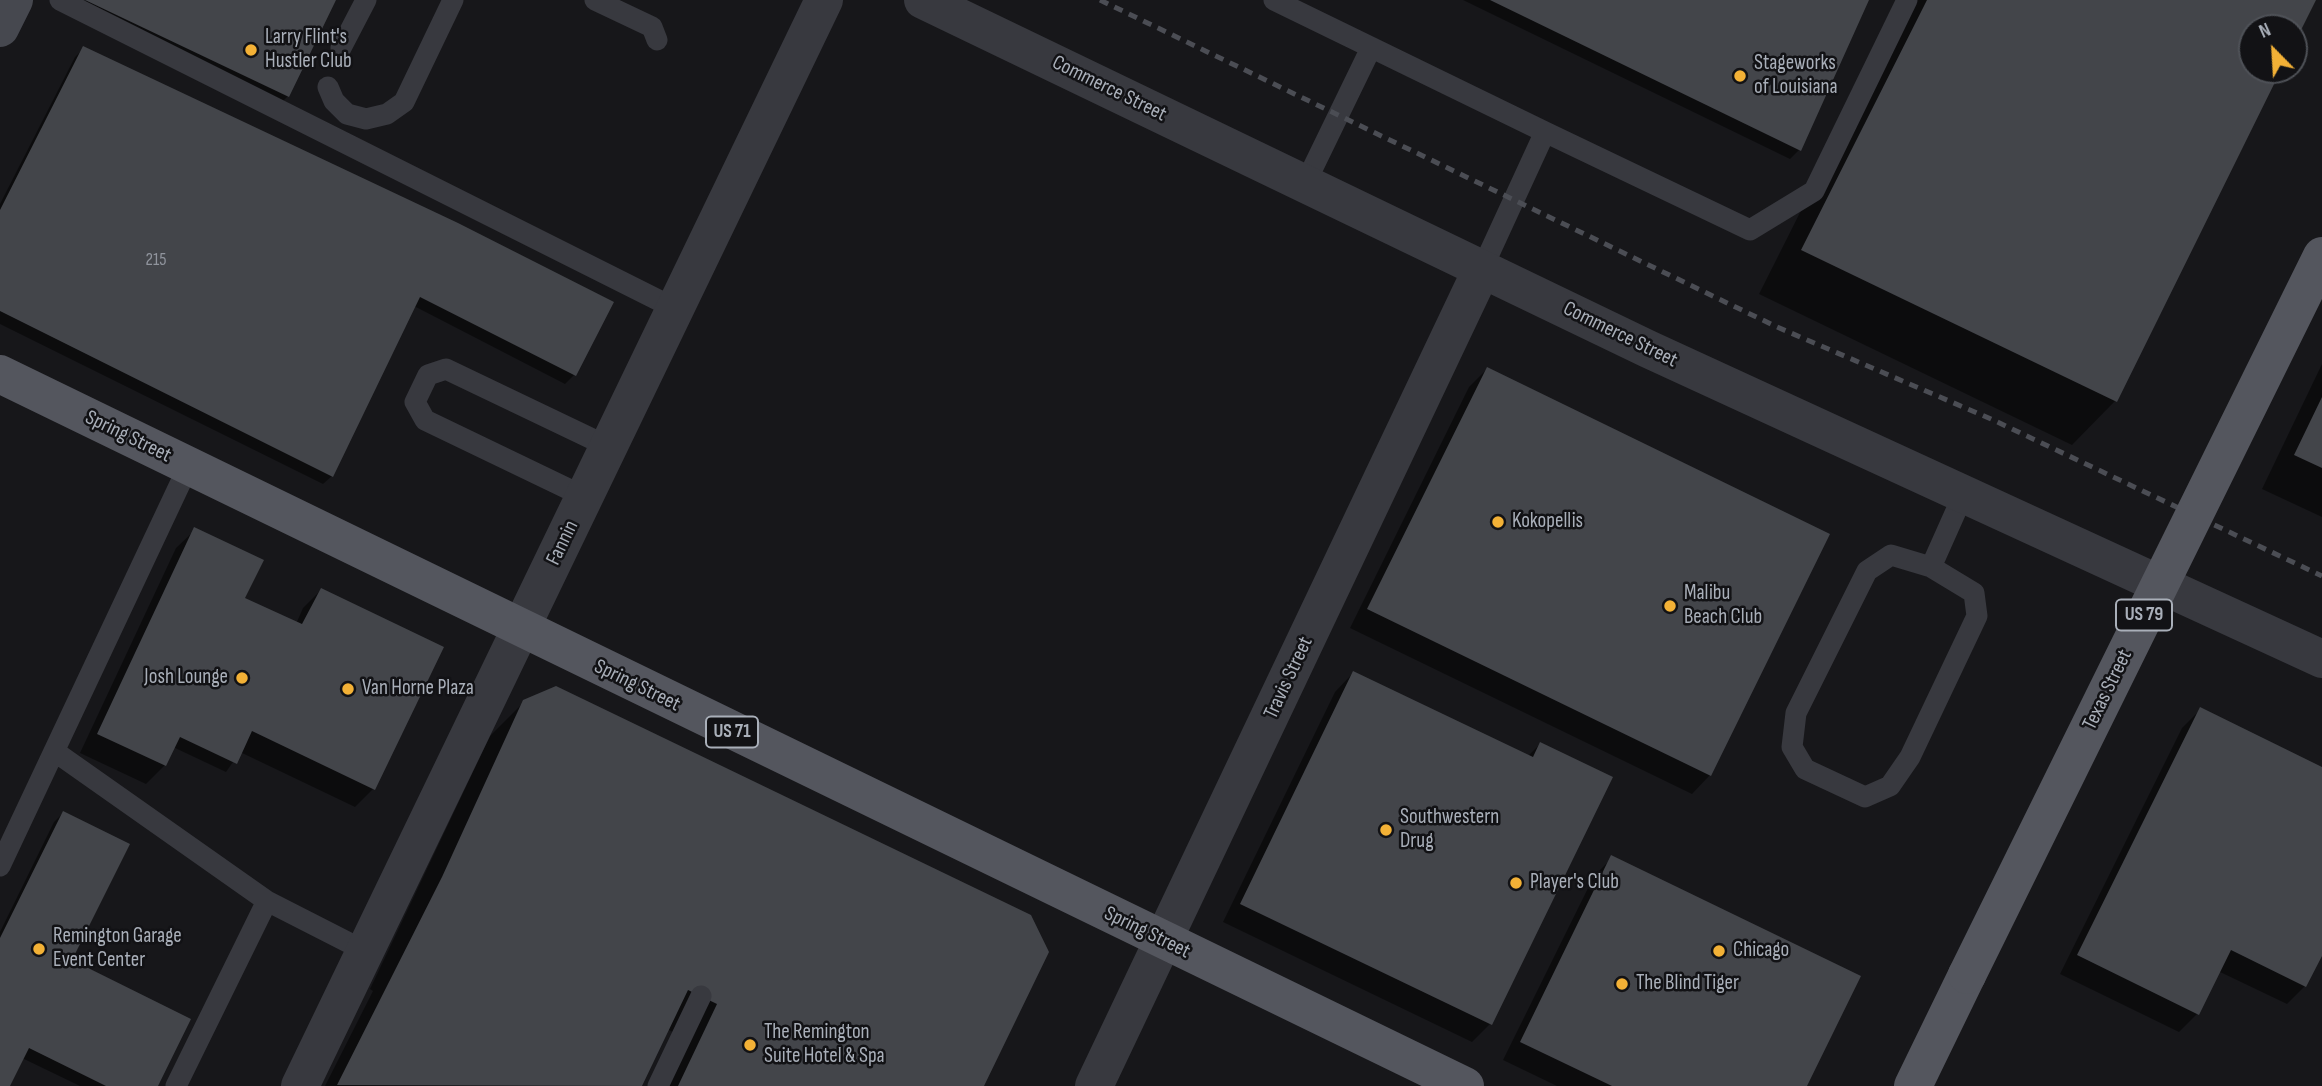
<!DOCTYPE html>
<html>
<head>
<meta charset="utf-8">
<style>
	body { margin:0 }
	#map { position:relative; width:2322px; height:1086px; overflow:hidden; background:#17171a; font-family:"Sofia Sans Condensed",sans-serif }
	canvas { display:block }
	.north { position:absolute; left:2238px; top:14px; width:70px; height:70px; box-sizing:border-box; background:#121215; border:2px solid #4e5157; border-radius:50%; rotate:336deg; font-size:19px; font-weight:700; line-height:28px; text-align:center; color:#a9afb9 }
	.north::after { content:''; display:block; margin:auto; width:24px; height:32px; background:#f3b136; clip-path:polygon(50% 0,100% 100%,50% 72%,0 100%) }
</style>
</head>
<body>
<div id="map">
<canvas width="2322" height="1086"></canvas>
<div class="north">N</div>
</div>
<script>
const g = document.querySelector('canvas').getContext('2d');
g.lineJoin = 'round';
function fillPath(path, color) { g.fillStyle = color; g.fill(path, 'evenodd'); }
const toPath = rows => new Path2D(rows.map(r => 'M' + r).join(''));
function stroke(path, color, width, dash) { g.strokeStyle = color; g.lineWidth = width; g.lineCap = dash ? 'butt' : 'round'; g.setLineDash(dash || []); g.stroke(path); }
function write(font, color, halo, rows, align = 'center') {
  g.font = font + ' "Sofia Sans Condensed",sans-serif'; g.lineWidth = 5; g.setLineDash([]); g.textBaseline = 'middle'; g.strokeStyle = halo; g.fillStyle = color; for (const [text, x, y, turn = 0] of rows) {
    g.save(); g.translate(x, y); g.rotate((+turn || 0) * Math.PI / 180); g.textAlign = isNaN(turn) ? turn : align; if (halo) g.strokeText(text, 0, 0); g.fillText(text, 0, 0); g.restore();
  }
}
fillPath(toPath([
	[86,0,335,0,288,96,279,105,81,11],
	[1463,0,1867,0,1799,150,1790,159],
	[1907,0,2314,0,2294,40,2294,28,2252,28,2252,70,2279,70,2115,401,2072,445,1759,294],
	[84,48,574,375,565,384,414,306,332,476,323,484,0,324,0,204,75,57],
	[2322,364,2322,517,2262,489],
	[1487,369,1710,775,1692,794,1350,628,1469,387],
	[195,530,243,599,296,624,303,608,321,590,373,789,355,807,240,752,226,772,173,747,165,765,146,784,80,753,176,548],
	[1353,673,1528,756,1540,744,1490,1024,1472,1042,1223,922,1335,692],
	[524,702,983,1086,661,1086,684,1038,667,1029,640,1086,325,1086,373,991,370,989,490,736],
	[2200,710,2322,769,2322,952,2305,986,2287,1004,2218,971,2197,1014,2179,1032,2060,974,2182,728],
	[63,813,70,961,156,1086,80,1086,22,1058,8,1086,0,1086,0,932,54,822],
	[1612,858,1806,1086,1557,1086,1503,1060,1594,876]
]), '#0007');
fillPath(toPath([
	[85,0,336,0,289,97],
	[1490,0,1869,0,1801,151],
	[1927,0,2316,0,2294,44,2294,28,2252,28,2252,70,2281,70,2117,402,1801,250],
	[83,46,458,223,614,302,576,376,420,297,333,477,0,311,0,210],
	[1487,367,1830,534,1711,776,1367,609],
	[2322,397,2322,468,2294,455],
	[194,527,264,560,245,598,302,624,321,588,444,647,375,790,252,731,237,764,180,737,166,766,97,734],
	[1353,671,1533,757,1540,742,1613,777,1492,1025,1240,904],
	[556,686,1031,915,1049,952,984,1086,678,1086,717,1004,688,990,642,1086,337,1085,442,877,523,700],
	[2200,707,2322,767,2322,956,2306,987,2231,950,2199,1015,2077,955],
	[63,811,130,844,72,960,191,1019,158,1086,106,1086,29,1048,10,1086,0,1086,0,938],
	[1611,855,1861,976,1807,1086,1612,1086,1520,1042]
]), '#43454a');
stroke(toPath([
	[60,0,676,309],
	[595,0,652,27,657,40],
	[1274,0,1545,132,1482,269],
	[341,48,366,0],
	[328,87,334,101,347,114,366,119,387,114,404,102,453,0],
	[1545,132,1750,230,1814,191,1907,0],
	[1305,184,1371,48],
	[585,497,425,420,415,402,428,375,446,369,609,447],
	[1931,567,1974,593,1977,616,1910,757,1890,786,1865,797,1805,769,1792,747,1796,713,1867,571,1891,555,1931,567,1964,493],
	[54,751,267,901,365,951],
	[0,866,188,467],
	[176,1086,267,901],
	[658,1086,701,996]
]), '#38393f', 21);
stroke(toPath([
	[923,0,1648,349,2322,659],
	[300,1086,824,0],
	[1094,1086,1482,269]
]), '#38393f', 38);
stroke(toPath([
	[0,28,14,0]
]), '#46484f', 38);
stroke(toPath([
	[0,374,1465,1086],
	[1913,1086,1967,975]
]), '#54565e', 38);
stroke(toPath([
	[1100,0,1777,327,1991,419,2322,576]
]), '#4b4d54', 5, [9, 7]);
stroke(toPath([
	[1967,975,2322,256]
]), '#54565e', 38);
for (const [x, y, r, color] of [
	[251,50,7,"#f3b136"],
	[1740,76,7,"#f3b136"],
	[1498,522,7,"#f3b136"],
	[1670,606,7,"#f3b136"],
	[242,678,7,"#f3b136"],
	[348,689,7,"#f3b136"],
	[1386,830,7,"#f3b136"],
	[1516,883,7,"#f3b136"],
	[39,949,7,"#f3b136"],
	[1719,951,7,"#f3b136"],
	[1622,984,7,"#f3b136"],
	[750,1045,7,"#f3b136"]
]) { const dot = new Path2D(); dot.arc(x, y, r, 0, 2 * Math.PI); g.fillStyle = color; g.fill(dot); stroke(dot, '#121215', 2.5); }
write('18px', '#90949d', null, [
	["215",156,260]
]);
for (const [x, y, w] of [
	[2144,615,56],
	[732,732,52]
]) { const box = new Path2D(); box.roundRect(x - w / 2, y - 15.5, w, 31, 5); g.fillStyle = '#121215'; g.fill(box); stroke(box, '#a9afb9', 2); }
write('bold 19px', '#a9afb9', null, [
	["US 79",2144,615],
	["US 71",732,732]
]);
write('21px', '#a9afb9', '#121215', [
	["Larry Flint's",265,38],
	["Hustler Club",265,62],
	["Stageworks",1754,64],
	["of Louisiana",1754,88],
	["Kokopellis",1512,522],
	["Malibu",1684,594],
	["Beach Club",1684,618],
	["Josh Lounge",228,678,"right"],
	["Van Horne Plaza",362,689],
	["Southwestern",1400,818],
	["Drug",1400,842],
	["Player's Club",1530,883],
	["Remington Garage",53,937],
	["Event Center",53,961],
	["Chicago",1733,951],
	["The Blind Tiger",1636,984],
	["The Remington",764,1033],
	["Suite Hotel & Spa",764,1057]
], 'left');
write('21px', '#a9afb9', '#121215', [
	["Commerce Street",1109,89,26],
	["Commerce Street",1620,335,26],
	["Spring Street",128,437,26],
	["Fannin",563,543,-64],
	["Travis Street",1289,678,-65],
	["Spring Street",637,686,26],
	["Texas Street",2108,690,-64],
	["Spring Street",1147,933,26]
]);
</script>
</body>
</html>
